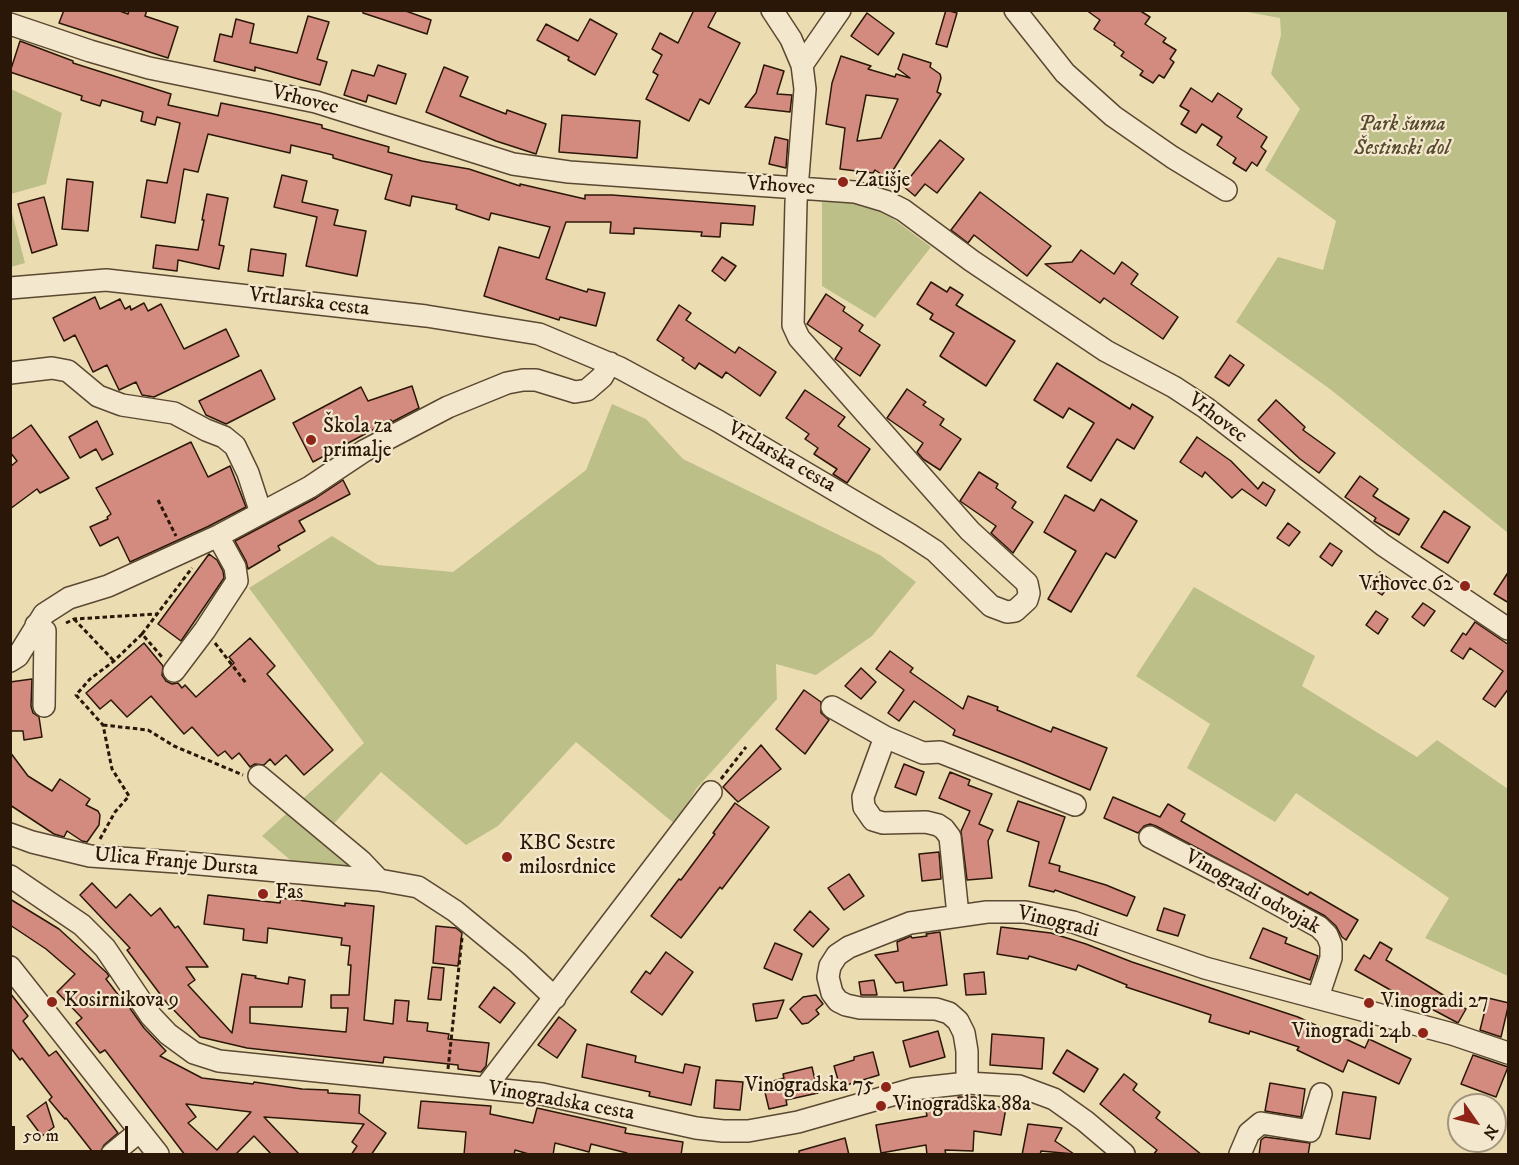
<!DOCTYPE html>
<html>
<head>
<meta charset="utf-8">
<style>
	body { margin:0 }
	#map { position:relative; width:1519px; height:1165px; overflow:hidden; background:#ecdcb2; font-family:"IM FELL DW Pica",serif }
	canvas { display:block }
	.frame { position:absolute; inset:0; border:12px solid #2b1707; pointer-events:none }
	.north { position:absolute; left:1447px; top:1093px; width:60px; height:60px; box-sizing:border-box; background:#f3e8cd; border:2px solid #a3947e; border-radius:50%; rotate:124deg; font-size:16px; font-weight:700; line-height:24px; text-align:center; color:#2b1707 }
	.north::after { content:''; display:block; margin:auto; width:21px; height:27px; background:#8f2418; clip-path:polygon(50% 0,100% 100%,50% 72%,0 100%) }
	.scale { position:absolute; left:12px; top:1126px; width:116px; height:27px; box-sizing:border-box; border:3px solid #2b1707; border-top:0; padding-left:8px; font-size:18px; line-height:21px; white-space:nowrap; color:#2b1707; -webkit-text-stroke:4px #f3e8cd; paint-order:stroke }
</style>
</head>
<body>
<div id="map">
<canvas width="1519" height="1165"></canvas>
<div class="frame"></div>
<div class="north">N</div>
<div class="scale">50 m</div>
</div>
<script>
const g = document.querySelector('canvas').getContext('2d');
g.lineJoin = 'round';
function fillPath(path, color) { g.fillStyle = color; g.fill(path, 'evenodd'); }
const toPath = rows => new Path2D(rows.map(r => 'M' + r).join(''));
function stroke(path, color, width, dash) { g.strokeStyle = color; g.lineWidth = width; g.lineCap = dash ? 'butt' : 'round'; g.setLineDash(dash || []); g.stroke(path); }
function write(font, color, halo, rows, align = 'center') {
  g.font = font + ' "IM FELL DW Pica",serif'; g.lineWidth = 4.5; g.setLineDash([]); g.textBaseline = 'middle'; g.strokeStyle = halo; g.fillStyle = color; for (const [text, x, y, turn = 0] of rows) {
    g.save(); g.translate(x, y); g.rotate((+turn || 0) * Math.PI / 180); g.textAlign = isNaN(turn) ? turn : align; if (halo) g.strokeText(text, 0, 0); g.fillText(text, 0, 0); g.restore();
  }
}
fillPath(toPath([
	[1242,11,1508,11,1508,533,1330,389,1236,322,1278,257,1323,270,1336,221,1265,170,1300,109,1271,74,1281,35,1280,18],
	[11,89,62,113,46,184,11,194],
	[822,199,857,202,884,212,931,247,875,318,822,286],
	[11,209,25,263,11,267,10,267],
	[612,404,646,419,683,459,880,555,916,582,872,636,816,675,776,664,777,699,696,789,676,825,576,742,498,826,466,845,381,772,329,829,373,868,295,864,262,836,364,743,249,588,332,536,378,565,453,572,586,470],
	[1194,587,1315,656,1302,686,1417,757,1437,740,1508,789,1508,976,1425,938,1449,898,1296,793,1275,822,1187,768,1210,724,1136,676]
]), '#bdbf88');
const building = toPath([
	[64,10,117,10,128,14,129,10,147,10,145,16,178,27,168,58,59,23,64,10],
	[363,10,403,10,431,20,427,34,363,13,363,10],
	[694,10,717,10,708,27,740,43,709,104,700,99,689,121,646,99,658,75,653,72,662,55,652,49,660,33,678,43,694,10],
	[946,10,957,13,947,47,936,44,946,10],
	[1086,10,1139,10,1150,17,1145,24,1166,38,1163,42,1176,50,1170,59,1174,62,1164,78,1159,75,1153,83,1140,75,1143,71,1121,56,1124,52,1114,45,1115,43,1094,29,1100,20,1086,10],
	[867,13,894,33,878,55,851,36,867,13],
	[308,16,329,22,317,59,327,62,320,85,255,67,255,71,214,61,220,34,232,37,236,19,254,24,250,43,297,53,308,16],
	[590,19,617,34,595,75,568,60,569,57,537,40,546,24,578,41,590,19],
	[20,41,73,61,73,63,171,94,168,105,218,116,221,103,270,113,322,125,322,128,389,147,388,152,422,161,469,169,520,186,520,184,585,199,585,195,612,195,755,206,753,225,721,223,720,237,701,236,702,232,634,228,634,234,610,233,611,222,566,222,546,279,587,292,588,289,605,293,596,326,560,317,559,320,484,296,499,247,539,258,550,227,491,213,489,220,456,209,457,205,412,196,410,206,385,199,392,175,333,158,333,155,291,145,290,153,208,134,198,172,184,169,175,223,141,217,147,180,167,183,180,123,157,117,155,125,141,121,143,112,102,100,100,106,81,100,82,96,10,72,20,41],
	[903,54,931,63,930,67,940,74,941,78,937,92,941,94,890,175,887,178,875,170,873,173,840,169,845,128,826,124,832,83,841,56,871,66,868,69,895,77,896,74,910,78,898,69,903,54],
	[866,95,898,99,881,138,857,141,866,95],
	[378,65,406,74,396,104,368,95,366,102,344,95,352,70,374,76,378,65],
	[764,65,784,71,777,94,792,95,790,112,745,107,756,93,764,65],
	[444,67,468,77,460,96,506,114,507,110,546,124,536,154,496,141,426,112,444,67],
	[1191,88,1212,102,1218,93,1242,109,1237,117,1267,137,1261,147,1266,151,1257,166,1252,162,1246,171,1233,163,1236,158,1217,145,1222,137,1202,124,1196,133,1181,124,1189,111,1180,106,1191,88],
	[562,115,640,121,637,158,559,152,562,115],
	[775,137,788,140,786,168,769,164,775,137],
	[940,140,964,159,937,193,925,184,915,196,903,186,940,140],
	[282,175,307,181,302,202,338,210,334,225,366,231,357,276,306,266,317,217,274,207,282,175],
	[67,179,93,182,88,231,62,229,67,179],
	[980,192,1051,246,1027,276,974,235,968,243,951,230,980,192],
	[207,194,228,198,219,245,224,246,219,269,178,260,177,271,153,268,156,245,198,250,204,220,202,220,207,194],
	[44,197,57,245,32,253,18,204,44,197],
	[251,249,286,254,283,276,248,271,251,249],
	[1081,250,1114,274,1122,262,1138,274,1131,284,1178,317,1163,339,1104,298,1100,303,1045,264,1072,262,1081,250],
	[722,257,736,266,725,281,712,271,722,257],
	[931,282,947,292,950,287,963,295,956,305,1015,341,986,386,940,356,954,333,930,319,933,314,917,304,931,282],
	[826,294,845,307,843,311,863,325,859,331,880,345,860,376,835,359,842,348,807,324,826,294],
	[95,297,100,309,120,299,125,309,130,306,131,310,144,303,148,311,161,304,184,349,226,329,239,356,154,397,142,395,136,382,119,390,107,365,93,372,75,335,64,341,53,318,95,297],
	[679,305,691,313,686,320,735,353,739,347,776,372,760,396,726,372,722,378,699,363,695,369,682,360,684,358,657,340,679,305],
	[1230,355,1244,365,1229,386,1215,377,1230,355],
	[1057,363,1130,409,1132,404,1153,417,1134,449,1117,439,1091,481,1067,467,1094,423,1069,408,1063,418,1034,400,1057,363],
	[261,370,275,399,226,424,206,415,199,401,261,370],
	[412,386,419,408,392,422,391,420,313,462,293,423,361,387,368,401,412,386],
	[907,389,926,402,923,405,944,419,940,425,961,439,940,470,923,459,917,452,923,443,887,418,907,389],
	[805,390,845,417,838,426,870,449,847,483,833,474,837,469,814,454,818,448,805,439,809,434,786,418,805,390],
	[1276,400,1305,427,1303,430,1335,453,1319,473,1300,459,1258,420,1276,400],
	[97,421,113,454,102,460,96,449,80,458,69,437,97,421],
	[31,425,69,478,40,493,37,489,10,509,10,467,17,461,10,452,10,440,31,425],
	[1197,437,1231,461,1258,489,1263,482,1275,490,1266,506,1242,489,1232,498,1205,472,1202,477,1180,462,1197,437],
	[191,442,208,477,230,466,246,507,207,527,130,562,118,537,100,546,90,527,108,519,107,517,111,514,96,488,191,442],
	[979,472,998,484,996,488,1016,502,1012,508,1033,522,1013,553,991,533,996,526,960,501,979,472],
	[1360,476,1378,489,1373,496,1409,519,1399,535,1374,521,1376,518,1345,497,1360,476],
	[343,480,350,494,299,521,305,531,278,546,280,550,248,569,246,561,235,541,316,498,343,480],
	[1065,495,1094,511,1101,499,1137,521,1115,558,1106,553,1071,612,1048,599,1076,551,1044,532,1065,495],
	[1444,511,1470,527,1448,563,1421,547,1444,511],
	[1288,523,1300,532,1289,546,1277,538,1288,523],
	[1330,543,1342,551,1332,566,1320,557,1330,543],
	[209,554,217,560,223,571,224,578,181,641,158,624,209,554],
	[1509,571,1509,603,1494,594,1509,571],
	[1380,572,1392,581,1382,595,1370,587,1380,572],
	[1423,603,1435,611,1424,626,1412,617,1423,603],
	[1376,611,1388,619,1378,634,1366,625,1376,611],
	[1475,622,1509,645,1509,688,1495,707,1483,699,1503,671,1470,648,1463,659,1451,651,1463,633,1466,635,1475,622],
	[250,638,275,666,267,674,333,750,304,775,286,755,275,765,270,759,264,765,255,764,250,767,239,753,232,759,225,751,218,756,192,727,184,734,151,696,127,717,111,700,100,709,86,693,144,643,163,666,162,675,166,681,172,684,178,683,182,688,185,685,196,697,234,663,229,657,250,638],
	[890,651,913,668,910,672,963,709,968,696,998,707,997,710,1051,732,1053,727,1107,748,1090,790,1023,762,953,735,955,730,914,701,899,721,888,713,904,690,876,669,890,651],
	[861,668,876,682,861,699,845,686,861,668],
	[32,679,31,706,33,713,39,717,42,737,24,740,23,731,10,731,10,682,32,679],
	[804,690,821,702,821,713,829,720,805,754,776,729,804,690],
	[761,745,781,769,738,802,723,787,761,745],
	[10,752,28,776,52,791,60,779,90,799,86,805,98,811,100,815,99,825,87,842,82,841,67,831,64,837,54,834,10,805,10,752],
	[904,764,924,772,916,795,895,787,904,764],
	[950,772,970,780,968,785,992,794,979,824,993,830,988,841,992,878,967,880,961,831,970,811,939,798,950,772],
	[1113,797,1160,817,1168,804,1185,814,1181,821,1289,884,1308,895,1310,892,1358,920,1346,940,1342,937,1336,926,1325,916,1156,826,1150,824,1144,826,1138,833,1104,818,1113,797],
	[1018,801,1065,817,1049,863,1060,866,1059,871,1106,885,1135,897,1127,916,1055,890,1054,892,1029,886,1039,842,1007,831,1018,801],
	[735,803,769,827,722,889,720,887,681,938,651,916,679,879,681,880,715,834,713,833,735,803],
	[939,852,941,879,922,881,919,854,939,852],
	[849,874,864,896,844,910,828,888,849,874],
	[92,883,116,908,130,894,151,916,160,908,175,928,178,926,208,967,186,967,195,980,188,985,232,1033,242,974,256,976,255,978,288,984,289,977,305,980,302,1007,250,1007,250,1023,346,1032,348,1008,331,1008,331,995,349,995,351,965,348,965,350,946,341,945,342,938,268,928,267,943,243,940,244,929,204,924,208,895,280,903,281,898,345,906,345,903,374,906,364,1020,393,1024,395,1000,409,1001,407,1021,428,1023,427,1031,449,1034,448,1039,489,1043,486,1066,481,1072,458,1069,458,1065,384,1057,383,1063,319,1056,247,1048,200,1037,166,1002,127,950,130,948,80,895,92,883],
	[10,899,59,929,107,973,109,976,106,979,123,1001,124,1000,144,1028,166,1051,160,1056,202,1078,253,1084,254,1082,302,1089,328,1090,328,1093,360,1095,359,1113,386,1133,371,1155,351,1155,357,1146,352,1142,364,1124,264,1117,300,1155,272,1155,254,1136,235,1155,185,1155,105,1050,100,1053,76,1023,82,1018,57,992,75,974,46,949,10,925,10,899],
	[186,1104,251,1112,217,1150,188,1123,196,1117,186,1104],
	[1164,908,1185,915,1178,936,1157,930,1164,908],
	[810,911,829,929,813,947,794,930,810,911],
	[436,926,456,928,462,933,458,966,433,963,436,926],
	[1001,927,1051,933,1086,944,1132,962,1298,1017,1365,1048,1369,1039,1411,1059,1399,1084,1348,1060,1343,1072,1297,1050,1299,1047,1250,1031,1249,1034,1209,1022,1211,1015,1126,987,1127,985,1078,965,1076,970,1029,956,1028,959,997,954,1001,927],
	[1263,928,1287,938,1285,943,1318,956,1310,980,1250,958,1263,928],
	[940,932,947,985,904,991,903,982,896,983,875,955,898,951,897,942,911,936,912,938,927,936,926,934,940,932],
	[1380,942,1392,949,1386,960,1466,1009,1458,1023,1428,1007,1426,1010,1355,970,1364,955,1370,959,1380,942],
	[775,943,802,954,792,980,764,968,775,943],
	[666,952,693,972,662,1015,631,992,646,971,650,974,666,952],
	[432,967,444,968,441,1000,428,999,432,967],
	[984,972,986,994,966,995,964,974,984,972],
	[874,980,877,995,861,995,859,982,874,980],
	[494,987,515,1003,500,1023,479,1007,494,987],
	[10,993,28,1016,23,1021,49,1056,56,1051,118,1133,104,1145,99,1155,95,1155,66,1118,65,1119,49,1100,52,1097,22,1058,20,1060,10,1047,10,993],
	[816,995,823,1004,816,1010,819,1014,808,1023,802,1024,790,1009,803,997,816,995],
	[1488,998,1509,1003,1501,1037,1480,1030,1488,998],
	[784,1000,777,1018,756,1021,753,1004,784,1000],
	[559,1017,576,1030,557,1058,538,1045,559,1017],
	[938,1031,945,1057,910,1067,903,1041,938,1031],
	[992,1034,1044,1038,1042,1069,990,1065,992,1034],
	[587,1044,636,1056,635,1062,683,1073,685,1064,700,1067,691,1105,649,1096,650,1092,582,1077,587,1044],
	[1067,1050,1098,1069,1084,1092,1053,1073,1067,1050],
	[873,1052,879,1075,840,1087,834,1066,854,1060,854,1057,873,1052],
	[1473,1055,1508,1067,1496,1097,1461,1084,1473,1055],
	[812,1067,818,1093,786,1100,787,1105,769,1109,763,1084,784,1078,783,1074,812,1067],
	[1124,1074,1137,1084,1133,1090,1160,1112,1156,1118,1202,1155,1153,1155,1157,1150,1100,1104,1124,1074],
	[716,1080,743,1082,740,1110,714,1108,716,1080],
	[1270,1083,1305,1089,1301,1117,1265,1111,1270,1083],
	[1343,1092,1376,1097,1370,1139,1336,1134,1343,1092],
	[958,1097,977,1097,976,1104,1006,1108,1001,1135,974,1131,973,1151,945,1150,946,1155,927,1155,926,1145,881,1153,876,1125,927,1116,925,1105,958,1099,958,1097],
	[421,1101,491,1106,490,1114,533,1123,537,1108,626,1128,625,1133,683,1142,681,1155,627,1155,627,1153,591,1144,589,1152,555,1143,553,1155,532,1155,515,1150,514,1155,464,1155,466,1132,418,1128,421,1101],
	[46,1102,54,1127,42,1136,27,1116,46,1102],
	[1028,1124,1062,1128,1055,1141,1074,1154,1041,1151,1040,1155,1022,1155,1028,1124],
	[1265,1137,1310,1143,1308,1155,1259,1155,1261,1140,1265,1137],
	[845,1138,849,1155,799,1155,799,1151,845,1138]
]);
fillPath(building, '#d38b7f');
stroke(building, '#2b1707', 1.5);
const minor = toPath([
	[1015,10,1065,73,1113,116,1172,157,1226,190],
	[10,24,90,51,149,68,316,102,513,164,569,172,855,192,885,201,903,210,972,261,1106,351,1174,387,1206,408,1383,545,1508,629],
	[802,65,840,10],
	[10,288,106,280,426,316,539,334,620,368,718,421,909,534,935,551,991,606,1007,612,1015,611,1027,600,1029,593,1027,583,970,531,799,338,793,325,796,202,805,89,802,65,791,39,772,10],
	[10,373,52,368,68,371,98,396,122,405,174,413,206,430,224,437,235,446,248,473,261,513],
	[36,625,45,631,44,706],
	[10,661,18,656,44,614,69,598,108,586,218,536,310,487,364,451,448,407,507,383,523,380,536,380,575,392,587,390,602,377,610,363],
	[174,671,205,630,237,581,235,567,218,536],
	[832,707,885,737,923,753,940,752,1075,805],
	[885,737,863,797,864,807,873,820,883,823,926,822,938,825,944,829,950,837,958,915],
	[259,776,361,861,379,880],
	[10,834,32,842,90,856,177,862,379,880,418,887,455,911,517,962,555,998],
	[1150,837,1241,884,1319,927,1327,935,1331,945,1331,958,1318,997],
	[10,876,82,925,105,948,151,1016,168,1034,194,1053,219,1061,542,1094,696,1128,723,1131,748,1131,798,1122,913,1089,967,1083,1019,1086,1054,1099,1085,1121,1124,1154],
	[10,967,158,1154],
	[967,1083,967,1051,964,1033,958,1021,949,1013,936,1009,860,1008,846,1005,838,1001,832,993,828,977,830,966,837,955,849,947,910,923,987,912,1025,912,1073,922,1205,968,1452,1034,1508,1053],
	[485,1088,711,792],
	[112,1154,140,1131],
	[1240,1154,1249,1133,1261,1123,1310,1131,1321,1094]
]);
stroke(minor, '#5b4832', 24);
stroke(toPath([
	[158,500,176,536],
	[74,619,114,661],
	[66,623,74,619,156,614],
	[142,634,192,568],
	[215,643,246,683],
	[103,725,148,730,174,746,243,775],
	[721,779,746,747],
	[100,839,115,812,129,796,112,769,103,725,76,695,90,679,114,661,142,634,162,657],
	[448,1069,462,938]
]), '#2b1707', 3, [4.5, 3]);
stroke(minor, '#f3e8cd', 21);
for (const [x, y, r, color] of [
	[843,182,6,"#8f2418"],
	[311,440,6,"#8f2418"],
	[1465,586,6,"#8f2418"],
	[507,857,6,"#8f2418"],
	[263,894,6,"#8f2418"],
	[52,1002,6,"#8f2418"],
	[1369,1003,6,"#8f2418"],
	[1423,1033,6,"#8f2418"],
	[886,1087,6,"#8f2418"],
	[881,1106,6,"#8f2418"]
]) { const dot = new Path2D(); dot.arc(x, y, r, 0, 2 * Math.PI); g.fillStyle = color; g.fill(dot); stroke(dot, '#f3e8cd', 2); }
write('21px', '#2b1707', '#f3e8cd', [
	["Vrhovec",305,101,14],
	["Vrhovec",781,187,4],
	["Vrtlarska cesta",309,303,7],
	["Vrhovec",1217,419,37],
	["Vrtlarska cesta",781,458,30],
	["Ulica Franje Dursta",176,863,5],
	["Vinogradi odvojak",1252,893,29],
	["Vinogradi",1058,923,13],
	["Vinogradska cesta",561,1102,10]
]);
write('italic 21px', '#57492e', '#f3e8cd', [
	["Park šuma",1402,126],
	["Šestinski dol",1402,150]
]);
write('21px', '#2b1707', '#f3e8cd', [
	["Zatišje",855,182],
	["Škola za",323,428],
	["primalje",323,452],
	["Vrhovec 62",1453,586,"right"],
	["KBC Sestre",519,845],
	["milosrdnice",519,869],
	["Fas",275,894],
	["Kosirnikova 9",64,1002],
	["Vinogradi 27",1381,1003],
	["Vinogradi 24b",1411,1033,"right"],
	["Vinogradska 75",874,1087,"right"],
	["Vinogradska 88a",893,1106]
], 'left');
</script>
</body>
</html>
